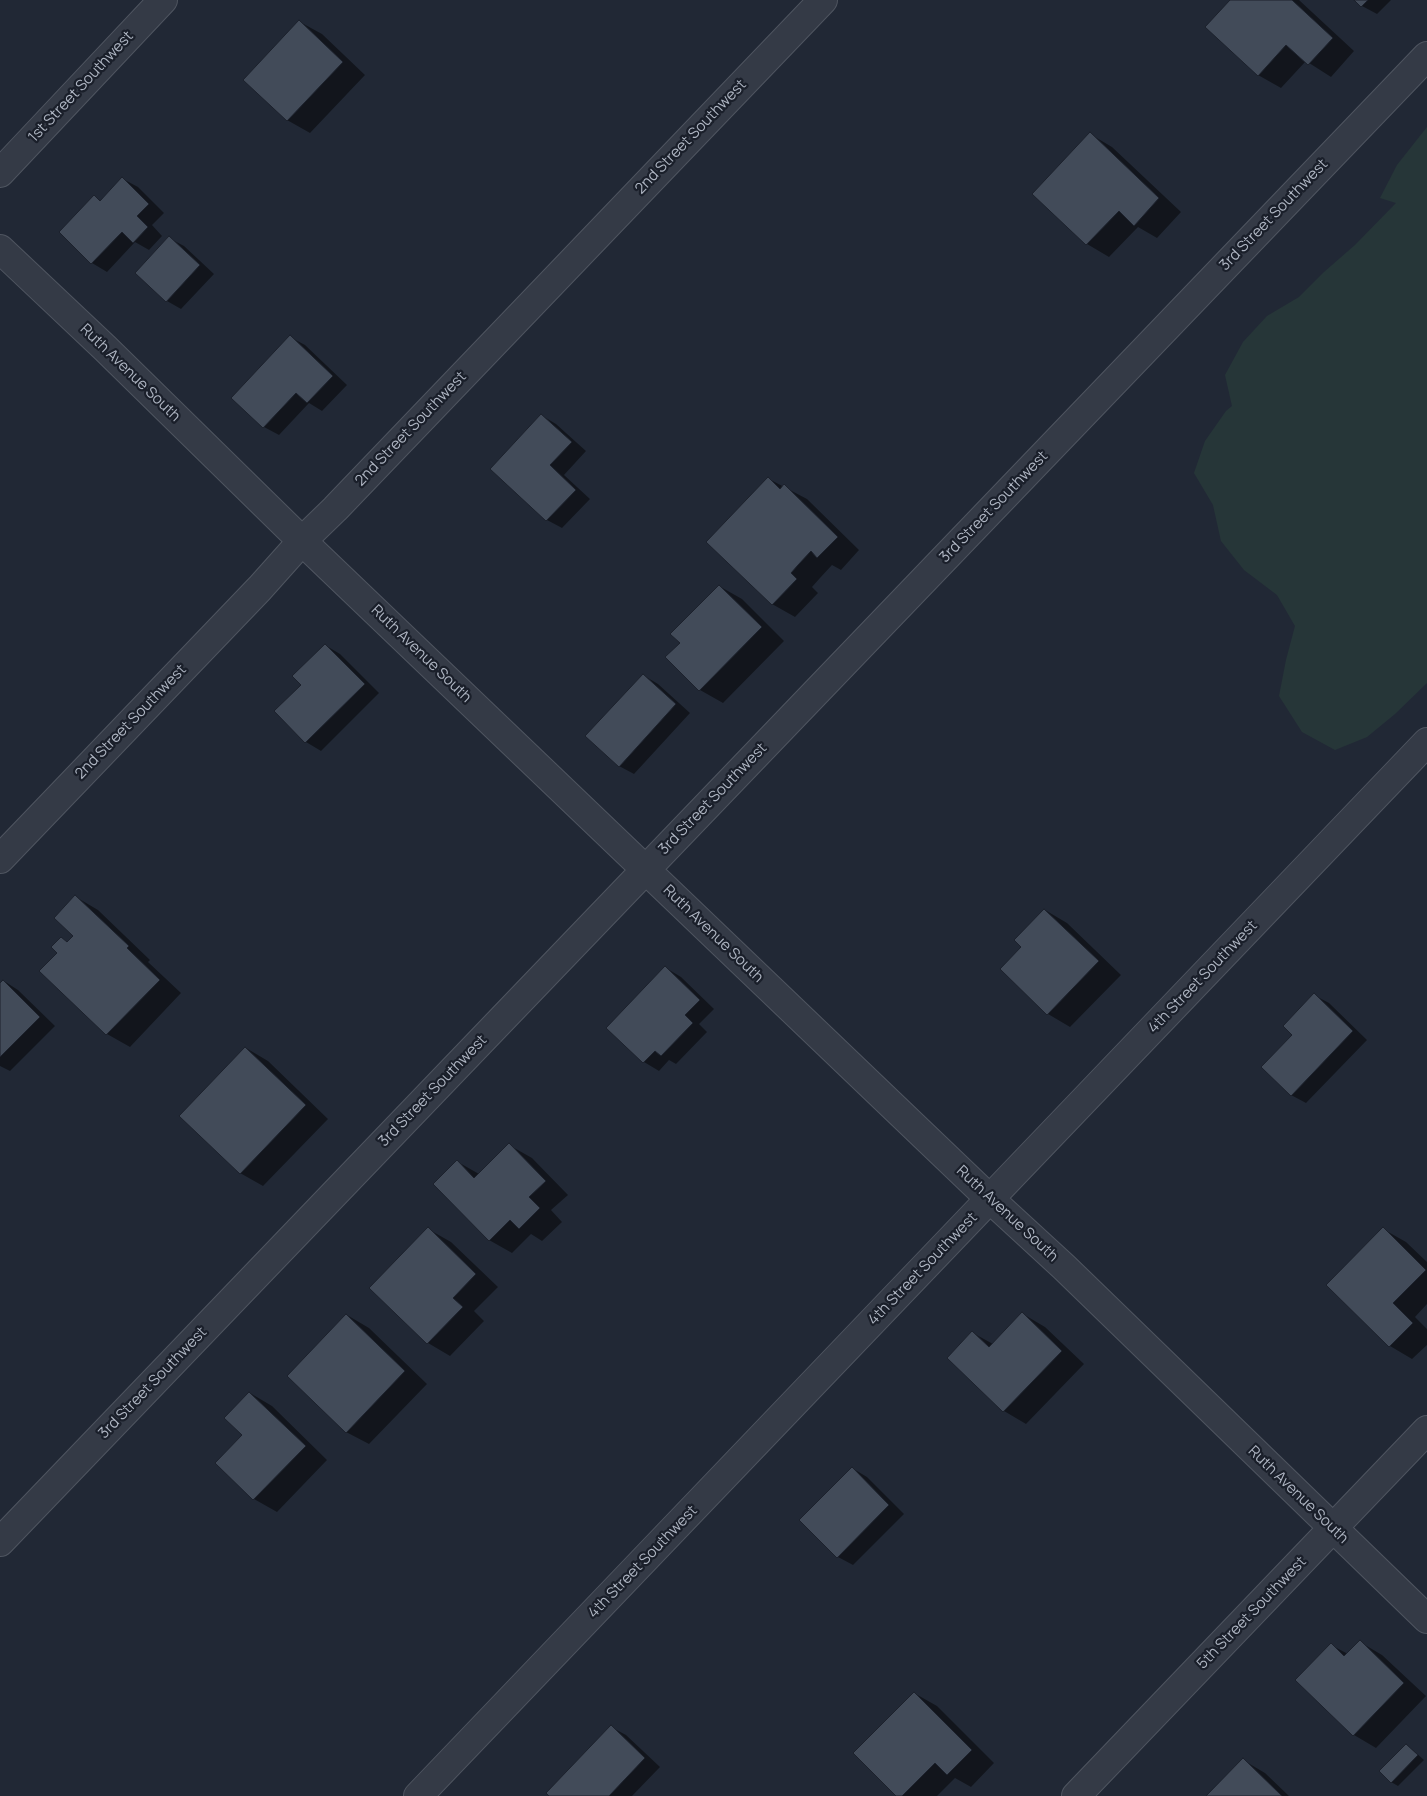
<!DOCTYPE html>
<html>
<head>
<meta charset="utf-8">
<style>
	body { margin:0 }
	canvas { display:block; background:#212835 }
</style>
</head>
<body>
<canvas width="1427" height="1796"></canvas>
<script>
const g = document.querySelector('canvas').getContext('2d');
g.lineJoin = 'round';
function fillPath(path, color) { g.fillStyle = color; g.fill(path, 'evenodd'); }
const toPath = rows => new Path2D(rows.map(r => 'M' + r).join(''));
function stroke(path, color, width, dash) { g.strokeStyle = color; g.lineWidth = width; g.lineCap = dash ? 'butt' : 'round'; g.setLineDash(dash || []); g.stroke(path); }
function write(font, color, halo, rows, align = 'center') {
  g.font = font + ' Manrope,sans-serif'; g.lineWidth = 4.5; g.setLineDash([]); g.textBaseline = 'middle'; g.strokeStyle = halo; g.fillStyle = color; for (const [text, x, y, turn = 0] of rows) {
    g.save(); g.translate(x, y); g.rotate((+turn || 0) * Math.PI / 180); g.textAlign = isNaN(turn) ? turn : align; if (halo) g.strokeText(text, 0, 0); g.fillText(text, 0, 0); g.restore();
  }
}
fillPath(toPath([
	[1427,127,1427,683,1395,714,1367,737,1335,750,1302,732,1279,696,1286,660,1295,626,1277,595,1244,570,1221,541,1213,505,1194,473,1205,441,1226,411,1232,406,1225,375,1243,342,1267,316,1299,297,1324,272,1355,245,1396,203,1380,198,1397,165]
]), '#263638');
fillPath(toPath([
	[1232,0,1299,0,1354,51,1331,77,1306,61,1281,88,1258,75],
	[1356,0,1391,0,1377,14,1362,6],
	[300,22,322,34,365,75,310,133,287,120],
	[1090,134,1112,147,1181,212,1157,238,1138,227,1109,257,1087,244,1033,194],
	[123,179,138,187,164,213,152,225,162,236,149,250,135,242,107,272,92,263,60,232,95,197,101,201],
	[169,238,184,246,214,274,181,309,167,301],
	[290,337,305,345,347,385,322,411,309,403,279,435,264,427],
	[541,415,556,424,586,451,564,475,590,499,562,528,547,520],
	[769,479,807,499,859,550,841,570,832,565,820,578,812,587,818,593,795,617,772,604],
	[719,586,742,599,784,641,723,703,700,690,681,643],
	[325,645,340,654,379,693,321,751,306,742,275,711,302,685],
	[643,675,658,684,690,713,634,774,619,766],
	[76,897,98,910,150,960,148,962,181,993,130,1047,107,1034,41,971,59,953,61,938,68,943,75,936],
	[1045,910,1067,923,1121,975,1070,1027,1048,1014,1002,969,1023,947],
	[666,968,681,977,714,1009,699,1024,707,1032,676,1064,669,1060,659,1071,644,1062],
	[4,981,18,990,55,1026,10,1071,0,1066,0,985],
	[1314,995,1329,1003,1367,1040,1306,1103,1291,1095],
	[246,1048,268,1061,328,1119,263,1186,240,1173],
	[509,1145,532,1158,568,1195,551,1210,562,1222,542,1241,531,1234,512,1253,489,1240,458,1162,479,1174],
	[428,1229,451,1242,498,1287,474,1311,484,1321,450,1356,428,1343,371,1288],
	[1383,1229,1406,1242,1427,1262,1427,1304,1415,1317,1427,1329,1427,1345,1412,1359,1390,1346,1328,1285],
	[1023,1314,1045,1327,1084,1364,1026,1424,1004,1411,973,1333,993,1344],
	[347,1315,369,1328,427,1384,369,1444,346,1432],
	[250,1393,272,1406,327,1460,277,1512,254,1499,216,1463,243,1435],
	[852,1468,867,1477,904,1514,853,1565,838,1557],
	[1360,1642,1382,1655,1426,1696,1376,1748,1354,1735,1331,1645,1348,1654],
	[914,1693,937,1706,994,1763,971,1787,955,1778,937,1796,898,1796],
	[611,1727,626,1735,660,1767,632,1796,550,1796],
	[1406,1745,1413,1750,1424,1760,1398,1786,1391,1782],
	[1243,1760,1265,1773,1289,1796,1207,1796]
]), '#0007');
const building = toPath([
	[1230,0,1292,0,1333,38,1308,65,1286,45,1258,76,1205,27,1230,0],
	[1354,0,1368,0,1361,7,1354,0],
	[299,20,343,62,287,121,243,80,299,20],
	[1090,132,1159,198,1134,226,1119,211,1086,245,1032,194,1090,132],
	[122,177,149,204,137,216,148,227,133,243,122,232,91,264,59,232,94,195,100,201,122,177],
	[169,236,200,265,166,302,135,273,169,236],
	[290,335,333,376,307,403,296,393,263,428,231,398,290,335],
	[541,414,572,442,550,465,576,490,546,521,490,469,541,414],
	[768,477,780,489,784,484,838,537,817,558,811,551,798,565,791,573,797,579,772,605,706,542,768,477],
	[719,585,762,627,699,691,665,657,680,643,670,634,719,585],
	[325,644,365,684,305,743,274,711,301,685,292,676,325,644],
	[643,674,676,704,619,767,585,736,643,674],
	[75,895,129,946,127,948,160,980,106,1035,39,971,57,953,51,947,61,937,67,942,73,936,54,918,75,895],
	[1044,909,1099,961,1047,1015,1000,969,1021,947,1014,940,1044,909],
	[665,966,700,1000,685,1015,693,1023,661,1056,655,1051,643,1063,606,1028,665,966],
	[3,980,40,1017,0,1057,0,983,3,980],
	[1314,993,1353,1031,1291,1096,1261,1067,1292,1035,1283,1026,1314,993],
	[245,1047,306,1105,240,1174,179,1116,245,1047],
	[509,1143,546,1181,529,1197,540,1208,519,1229,510,1220,489,1241,433,1184,457,1160,474,1178,509,1143],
	[428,1227,476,1274,453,1298,463,1307,427,1344,369,1288,428,1227],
	[1383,1227,1426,1270,1393,1303,1413,1323,1389,1347,1326,1285,1383,1227],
	[1022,1312,1062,1351,1003,1412,947,1358,972,1331,989,1347,1022,1312],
	[346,1314,405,1371,346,1433,287,1376,346,1314],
	[249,1392,306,1446,253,1500,215,1463,242,1435,224,1418,249,1392],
	[852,1467,889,1505,837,1558,799,1520,852,1467],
	[1360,1640,1404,1683,1353,1736,1295,1680,1331,1643,1344,1656,1360,1640],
	[914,1692,972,1750,947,1775,935,1763,902,1796,896,1796,853,1753,914,1692],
	[611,1725,645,1758,609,1796,549,1796,546,1793,611,1725],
	[1406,1744,1418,1755,1391,1783,1379,1771,1406,1744],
	[1243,1758,1282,1796,1206,1796,1243,1758]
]);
fillPath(building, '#424b59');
stroke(building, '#1c212c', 1);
const minor = toPath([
	[0,173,163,0],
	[0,249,105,348,302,541,990,1199,1064,1267,1427,1619],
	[0,859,260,588,302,541,335,509,823,0],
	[0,1542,1427,56],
	[418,1796,1427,742],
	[1076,1796,1427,1430]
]);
stroke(minor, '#4f5560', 30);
stroke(minor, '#343a46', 28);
write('15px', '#aeb5c2', '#1a1f2a', [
	["1st Street Southwest",81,87,-47],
	["2nd Street Southwest",691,137,-46],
	["3rd Street Southwest",1274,215,-46],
	["Ruth Avenue South",130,373,44],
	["2nd Street Southwest",411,429,-46],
	["3rd Street Southwest",994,507,-46],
	["Ruth Avenue South",421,654,44],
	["2nd Street Southwest",131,722,-46],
	["3rd Street Southwest",713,799,-46],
	["Ruth Avenue South",713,934,44],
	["4th Street Southwest",1203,977,-46],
	["3rd Street Southwest",433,1091,-46],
	["Ruth Avenue South",1007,1214,43],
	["4th Street Southwest",923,1269,-46],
	["3rd Street Southwest",153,1383,-46],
	["Ruth Avenue South",1298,1495,44],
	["4th Street Southwest",643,1562,-46],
	["5th Street Southwest",1252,1613,-46]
]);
</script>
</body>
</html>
